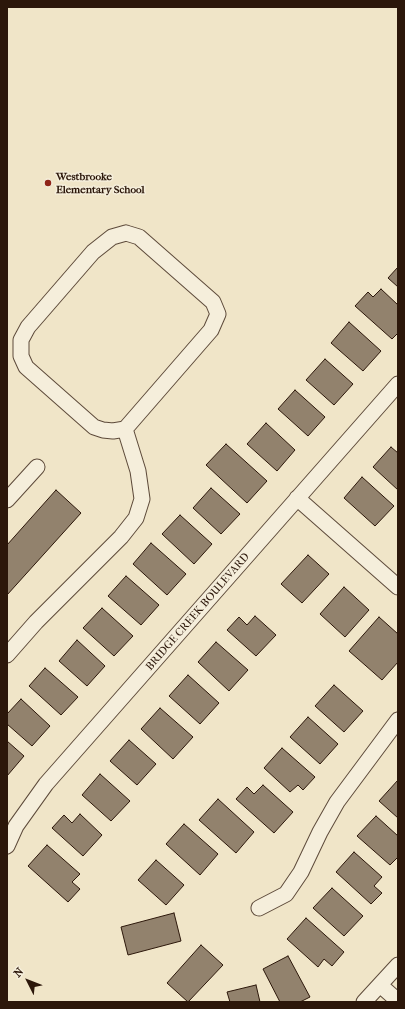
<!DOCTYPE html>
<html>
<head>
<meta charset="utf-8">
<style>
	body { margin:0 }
	#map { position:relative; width:405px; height:1009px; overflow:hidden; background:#f0e5c8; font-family:"IM FELL French Canon",serif }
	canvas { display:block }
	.frame { position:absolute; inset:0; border:8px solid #2c170a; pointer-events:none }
	.north { position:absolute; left:8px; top:961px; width:40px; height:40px; -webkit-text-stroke:3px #f5eedb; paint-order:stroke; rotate:312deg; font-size:11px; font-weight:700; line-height:16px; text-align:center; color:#2c170a }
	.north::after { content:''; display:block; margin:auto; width:14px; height:18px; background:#2c170a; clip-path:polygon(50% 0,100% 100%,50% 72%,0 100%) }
</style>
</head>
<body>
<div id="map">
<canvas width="405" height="1009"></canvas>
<div class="frame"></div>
<div class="north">N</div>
</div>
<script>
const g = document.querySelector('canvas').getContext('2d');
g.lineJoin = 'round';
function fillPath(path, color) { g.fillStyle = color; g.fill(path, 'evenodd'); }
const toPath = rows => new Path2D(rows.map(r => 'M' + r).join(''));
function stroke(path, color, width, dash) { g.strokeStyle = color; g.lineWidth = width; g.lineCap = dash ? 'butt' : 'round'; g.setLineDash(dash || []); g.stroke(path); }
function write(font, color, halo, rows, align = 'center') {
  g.font = font + ' "IM FELL French Canon",serif'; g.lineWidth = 3; g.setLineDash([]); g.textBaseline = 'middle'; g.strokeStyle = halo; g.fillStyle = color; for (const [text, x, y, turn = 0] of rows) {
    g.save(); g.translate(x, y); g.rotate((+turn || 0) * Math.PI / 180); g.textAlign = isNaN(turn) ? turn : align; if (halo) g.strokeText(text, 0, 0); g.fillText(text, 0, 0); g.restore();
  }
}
const building = toPath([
	[398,267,398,287,388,278,398,267],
	[381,289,398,305,398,333,392,339,355,306,368,292,373,297,381,289],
	[349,322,381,351,363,371,331,343,349,322],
	[325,359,353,384,334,405,306,380,325,359],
	[295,390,325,417,308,436,278,409,295,390],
	[266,423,295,450,277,471,247,444,266,423],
	[226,444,267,481,247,503,206,465,226,444],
	[391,447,398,453,398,490,373,467,391,447],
	[362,477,394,506,375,526,344,498,362,477],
	[211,488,240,514,221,534,193,508,211,488],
	[56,490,81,513,7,595,7,545,56,490],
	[180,515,212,544,194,564,162,534,180,515],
	[151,543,186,574,167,595,133,564,151,543],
	[308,555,329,574,302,603,281,584,308,555],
	[126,576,159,605,141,625,108,596,126,576],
	[344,587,369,610,345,637,320,614,344,587],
	[102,608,133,636,114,656,83,628,102,608],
	[255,616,276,635,256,656,227,630,239,617,247,625,255,616],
	[379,617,398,634,398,662,382,680,349,651,379,617],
	[77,640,105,666,87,686,59,661,77,640],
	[216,642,248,670,229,691,198,662,216,642],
	[45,668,78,697,61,715,29,686,45,668],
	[188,675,219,703,200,724,169,696,188,675],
	[334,685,363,711,344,732,315,706,334,685],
	[21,699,50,726,32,746,7,724,7,714,21,699],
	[160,708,193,737,173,759,141,729,160,708],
	[308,717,338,744,320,764,290,737,308,717],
	[129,740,156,764,137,785,110,761,129,740],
	[7,741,24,756,7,776,7,741],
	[282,748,315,777,303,790,298,785,290,792,264,768,282,748],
	[100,774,130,801,111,821,82,795,100,774],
	[398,780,398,818,379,801,398,780],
	[263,785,293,812,274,833,236,799,247,787,254,794,263,785],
	[218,799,254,832,236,853,199,820,218,799],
	[80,814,102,835,83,856,52,828,64,815,72,823,80,814],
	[376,816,398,836,398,857,390,865,357,836,376,816],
	[184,824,218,854,200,875,166,844,184,824],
	[47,845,80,874,72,882,80,889,68,902,28,866,47,845],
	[354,852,382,877,374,886,382,893,371,904,336,872,354,852],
	[156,860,184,885,166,905,138,880,156,860],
	[332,888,363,916,344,936,313,908,332,888],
	[174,913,181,941,128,955,121,927,174,913],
	[306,918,344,952,332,966,324,959,318,967,287,939,306,918],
	[201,945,223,965,188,1002,167,983,201,945],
	[288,956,310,997,300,1002,280,1002,263,969,288,956],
	[256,985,260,1002,230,1002,227,992,256,985]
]);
fillPath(building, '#92826d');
stroke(building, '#2c170a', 1);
const minor = toPath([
	[126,233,139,237,213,302,218,314,211,330,125,429,113,431,103,430,94,427,26,367,21,356,21,340,28,327,93,252,112,237,126,233],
	[297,498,398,587],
	[7,500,37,467],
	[7,655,36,622,121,537,136,518,142,499,138,471,125,429],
	[7,846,16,826,46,784,398,384],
	[259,908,286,894,301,872,320,832,337,802,398,720],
	[380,985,398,1001],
	[364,1002,398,965]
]);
stroke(minor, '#5d4a3a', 17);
stroke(minor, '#f5eedb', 15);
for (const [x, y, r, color] of [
	[48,183,4,"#8f2418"]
]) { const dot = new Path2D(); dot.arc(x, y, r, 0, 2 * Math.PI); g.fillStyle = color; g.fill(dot); stroke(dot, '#f5eedb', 1.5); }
write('bold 11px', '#2c170a', '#f5eedb', [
	["Westbrooke",56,177],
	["Elementary School",56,190]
], 'left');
write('11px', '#2c170a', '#f5eedb', [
	["BRIDGE CREEK BOULEVARD",198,612,-49]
]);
</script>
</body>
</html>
